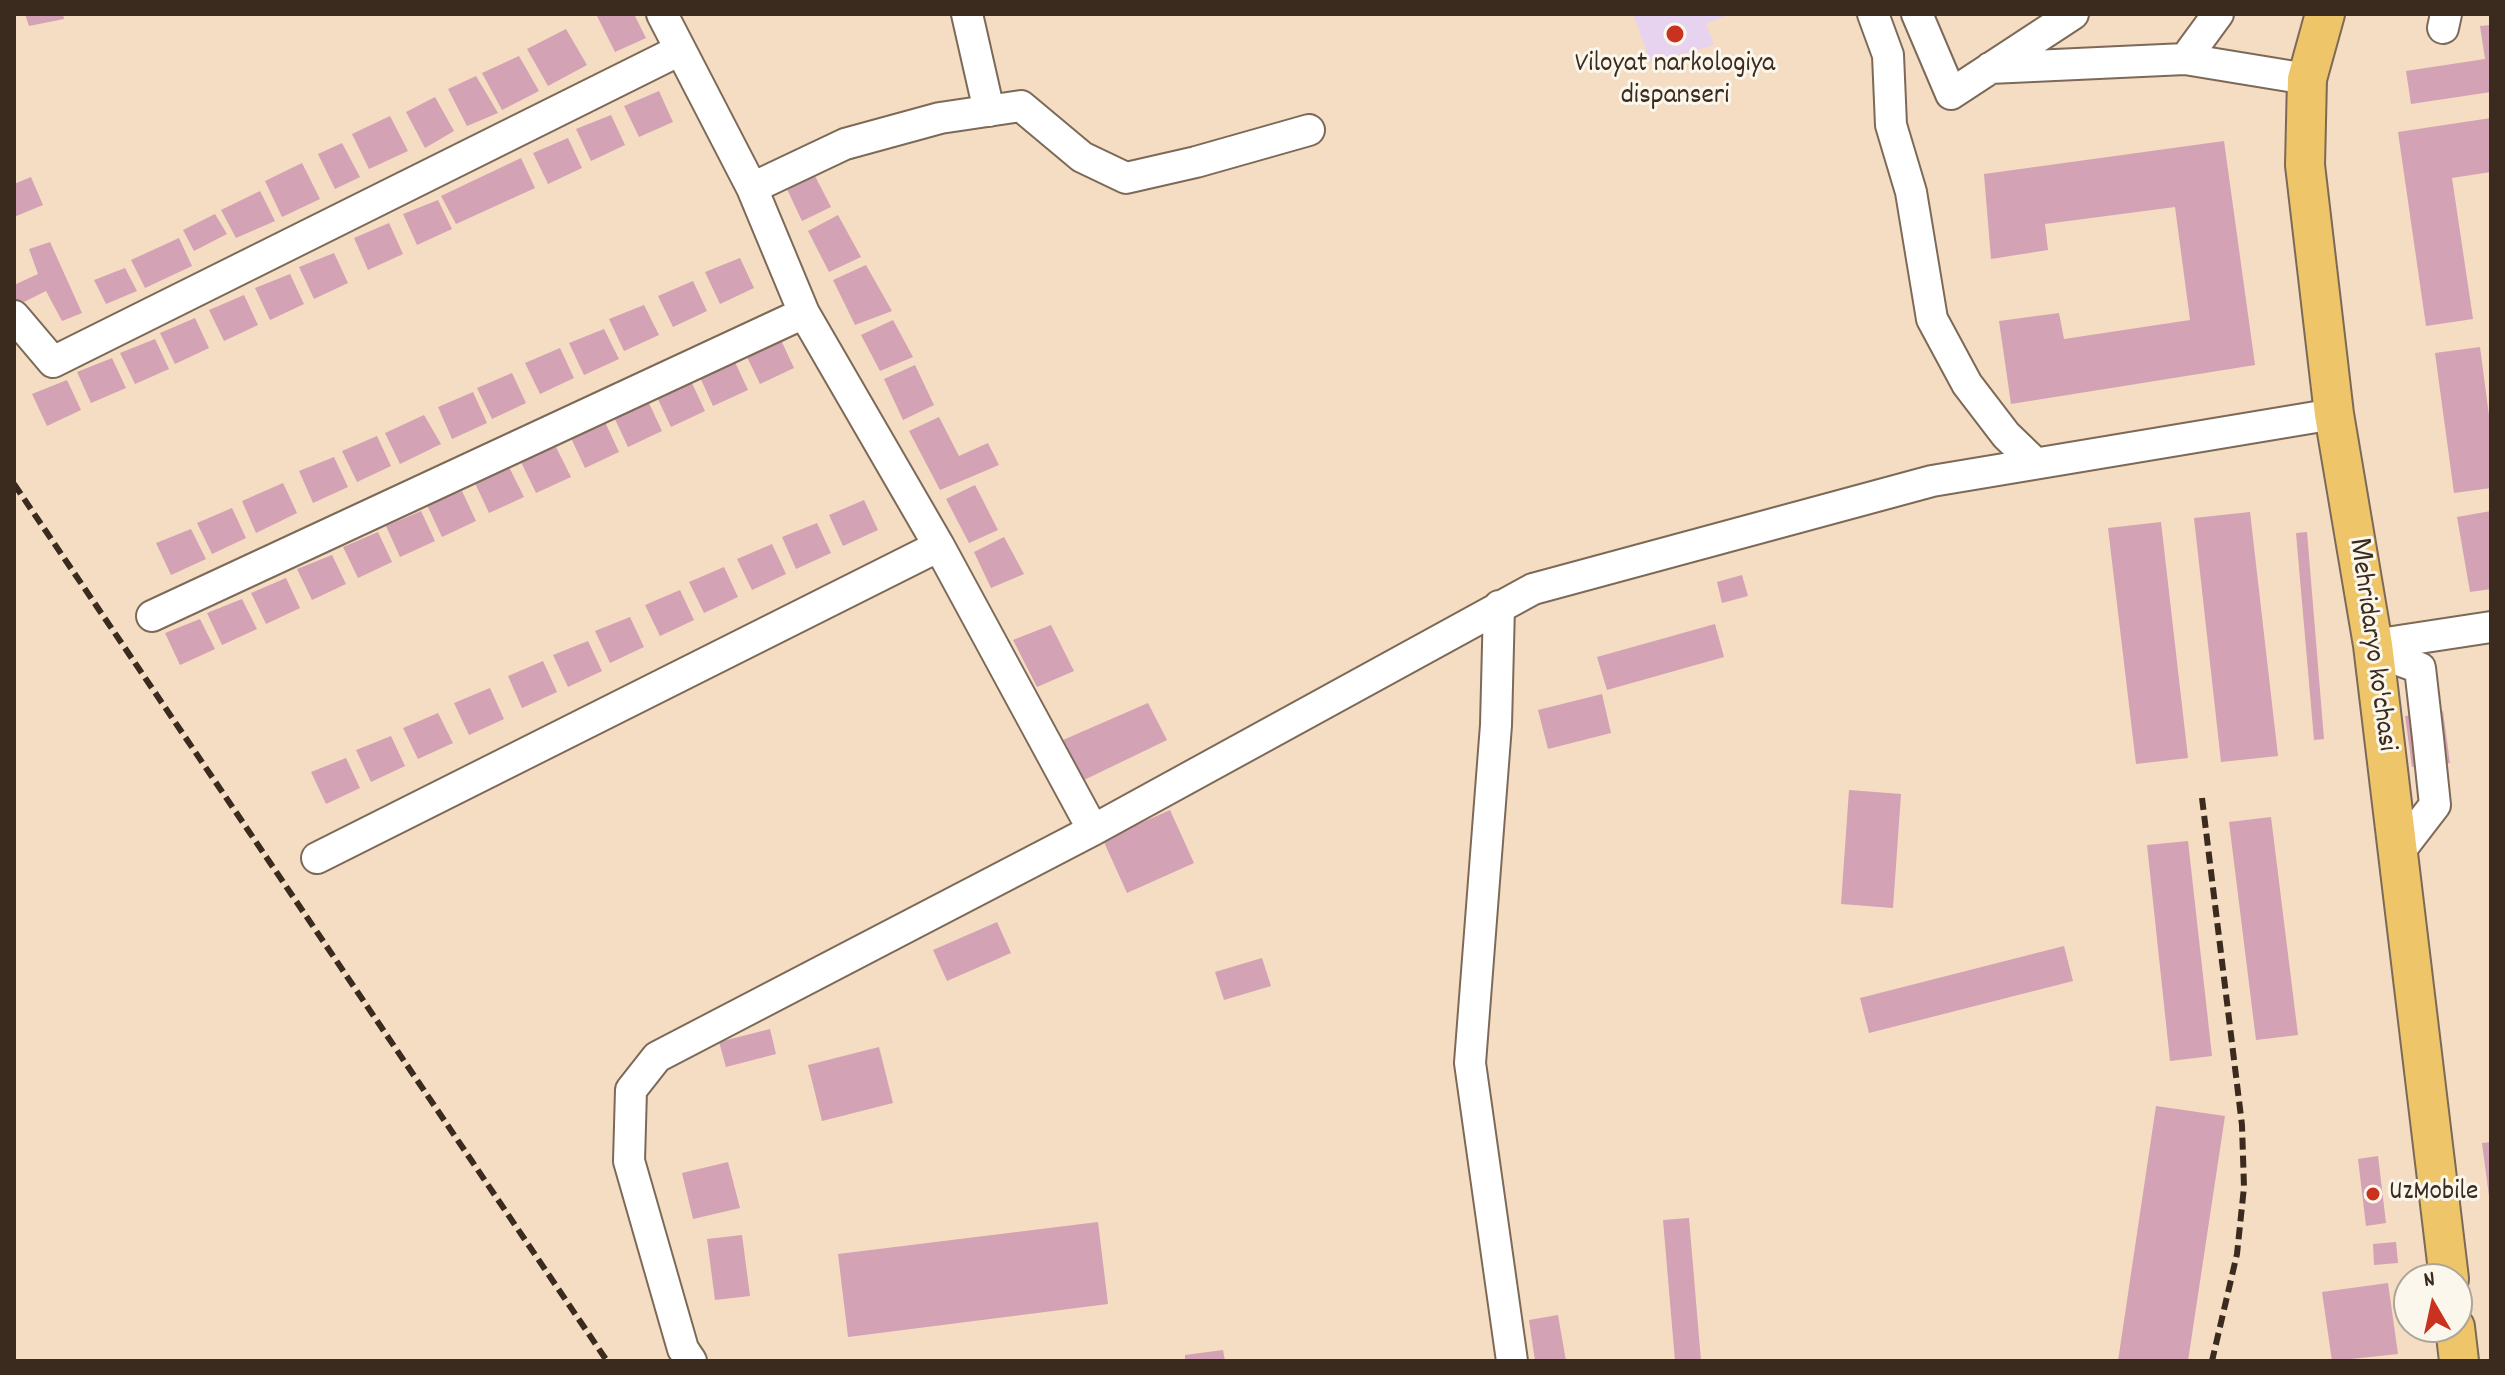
<!DOCTYPE html>
<html>
<head>
<meta charset="utf-8">
<style>
	body { margin:0 }
	#map { position:relative; width:2505px; height:1375px; overflow:hidden; background:#f4ddc2; font-family:Dekko,sans-serif }
	canvas { display:block }
	.frame { position:absolute; inset:0; border:16px solid #3b2a1e; pointer-events:none }
	.north { position:absolute; left:2393px; top:1263px; width:80px; height:80px; box-sizing:border-box; background:#fbf7ec; border:2px solid #aea59a; border-radius:50%; rotate:351deg; font-size:22px; font-weight:700; line-height:32px; text-align:center; color:#3b2a1e }
	.north::after { content:''; display:block; margin:auto; width:28px; height:36px; background:#c8321e; clip-path:polygon(50% 0,100% 100%,50% 72%,0 100%) }
</style>
</head>
<body>
<div id="map">
<canvas width="2505" height="1375"></canvas>
<div class="frame"></div>
<div class="north">N</div>
</div>
<script>
const g = document.querySelector('canvas').getContext('2d');
g.lineJoin = 'round';
function fillPath(path, color) { g.fillStyle = color; g.fill(path, 'evenodd'); }
const toPath = rows => new Path2D(rows.map(r => 'M' + r).join(''));
function stroke(path, color, width, dash) { g.strokeStyle = color; g.lineWidth = width; g.lineCap = dash ? 'butt' : 'round'; g.setLineDash(dash || []); g.stroke(path); }
function write(font, color, halo, rows, align = 'center') {
  g.font = font + ' Dekko,sans-serif'; g.lineWidth = 6; g.setLineDash([]); g.textBaseline = 'middle'; g.strokeStyle = halo; g.fillStyle = color; for (const [text, x, y, turn = 0] of rows) {
    g.save(); g.translate(x, y); g.rotate((+turn || 0) * Math.PI / 180); g.textAlign = isNaN(turn) ? turn : align; if (halo) g.strokeText(text, 0, 0); g.fillText(text, 0, 0); g.restore();
  }
}
fillPath(toPath([
	[1633,14,1730,14,1706,24,1714,45,1651,63]
]), '#e7d2ef');
fillPath(toPath([
	[25,14,63,14,64,19,29,26],
	[596,14,634,14,646,38,615,52],
	[2491,25,2491,92,2411,104,2406,71,2485,59,2480,26],
	[566,29,587,65,548,86,527,49],
	[519,56,539,91,502,110,482,73],
	[476,76,498,113,467,126,448,89],
	[659,91,673,122,639,137,624,106],
	[435,97,454,131,425,148,406,112],
	[611,115,625,145,591,161,576,129],
	[390,116,408,151,369,169,352,134],
	[2491,118,2491,172,2452,178,2473,319,2426,326,2398,132],
	[568,138,582,168,548,184,533,153],
	[2224,141,2255,365,2011,404,1999,321,2059,313,2064,339,2190,320,2175,207,2045,224,2048,250,1991,259,1984,174],
	[342,143,360,177,335,189,318,154],
	[521,158,535,188,456,224,441,196],
	[302,163,320,199,282,217,265,181],
	[814,174,831,207,802,221,786,187],
	[31,177,43,205,14,217,14,184],
	[260,191,275,221,236,238,221,210],
	[438,200,452,229,417,245,403,214],
	[215,214,227,234,194,251,183,230],
	[838,215,861,257,829,272,808,231],
	[389,223,403,254,368,270,354,238],
	[179,238,192,266,145,288,131,260],
	[50,242,82,313,62,321,46,291,18,305,14,298,14,285,38,274,29,249],
	[334,253,348,283,314,299,299,267],
	[740,258,754,288,720,304,705,272],
	[866,265,892,311,855,325,833,280],
	[125,268,137,291,106,304,94,280],
	[290,274,304,304,270,320,255,288],
	[693,281,707,311,673,327,658,296],
	[244,295,258,325,224,341,209,310],
	[644,305,659,335,624,351,609,319],
	[195,318,209,348,175,364,160,333],
	[893,320,913,357,880,371,861,335],
	[604,329,619,359,584,375,569,343],
	[780,338,794,368,760,384,745,353],
	[155,339,169,369,135,384,120,353],
	[2480,347,2491,431,2491,488,2454,493,2435,353],
	[560,348,574,378,540,394,525,363],
	[112,358,126,388,91,403,77,372],
	[734,360,748,390,713,406,699,375],
	[915,365,934,405,903,420,884,379],
	[512,373,526,403,492,419,477,388],
	[67,380,81,410,47,426,32,394],
	[691,381,705,411,671,427,656,395],
	[473,392,487,423,452,439,438,407],
	[648,401,662,431,628,447,613,415],
	[424,415,441,444,400,464,385,433],
	[939,417,959,456,988,443,999,465,940,490,909,431],
	[605,422,619,452,585,468,570,436],
	[377,436,391,466,357,482,342,451],
	[556,447,571,477,536,493,521,462],
	[334,457,348,487,313,503,299,471],
	[509,467,524,497,489,513,474,481],
	[283,483,297,513,256,533,242,501],
	[975,485,998,530,969,543,946,499],
	[462,491,476,521,442,537,427,505],
	[864,500,878,530,843,546,829,515],
	[232,508,246,538,212,554,197,523],
	[421,511,435,541,400,557,386,526],
	[2491,511,2491,589,2470,592,2457,517],
	[2250,512,2278,756,2221,762,2194,518],
	[2161,522,2188,758,2136,764,2108,528],
	[817,523,831,553,796,569,782,537],
	[191,529,206,559,171,575,156,543],
	[378,532,392,562,358,578,343,547],
	[2307,532,2324,739,2314,740,2296,533],
	[1004,537,1024,574,991,588,974,552],
	[772,544,786,574,752,590,737,559],
	[332,555,346,584,312,600,297,569],
	[724,567,738,597,704,613,689,582],
	[1742,575,1748,596,1722,603,1717,582],
	[286,578,300,608,266,624,251,593],
	[680,590,694,620,660,636,645,605],
	[242,599,257,629,222,645,207,613],
	[630,617,644,647,610,663,595,631],
	[200,619,215,649,180,665,165,633],
	[1715,624,1724,657,1607,690,1597,657],
	[1051,625,1074,671,1037,687,1013,640],
	[588,641,602,671,568,687,553,655],
	[543,661,557,692,522,708,508,676],
	[490,688,504,719,469,735,454,703],
	[1602,694,1611,733,1548,749,1538,710],
	[1148,703,1167,740,1084,780,1063,740],
	[2443,711,2450,763,2412,767,2405,716],
	[438,713,453,743,418,759,403,728],
	[391,736,405,766,371,782,356,750],
	[346,758,360,788,326,804,311,772],
	[1849,790,1901,794,1893,908,1841,904],
	[1170,810,1194,863,1127,893,1103,840],
	[2271,817,2298,1035,2256,1040,2229,822],
	[2188,841,2212,1056,2170,1061,2147,845],
	[997,922,1011,953,947,981,933,950],
	[2064,946,2073,981,1869,1033,1860,998],
	[1262,958,1271,986,1224,1000,1215,972],
	[770,1029,776,1054,726,1067,719,1042],
	[879,1047,893,1103,822,1121,808,1065],
	[2156,1106,2225,1116,2188,1361,2118,1361],
	[2491,1142,2491,1196,2489,1196,2482,1143],
	[2378,1156,2386,1223,2366,1226,2358,1159],
	[728,1162,740,1208,693,1219,682,1173],
	[1689,1218,1701,1361,1675,1361,1663,1220],
	[1098,1222,1108,1304,848,1337,838,1254],
	[742,1235,750,1296,715,1300,707,1239],
	[2396,1242,2398,1263,2374,1265,2373,1244],
	[2388,1283,2398,1354,2332,1361,2322,1292],
	[1558,1315,1566,1361,1535,1361,1529,1320],
	[1223,1350,1225,1361,1185,1361,1185,1355]
]), '#d3a2b5');
const minor = toPath([
	[662,14,752,188,804,313,939,546,1093,830],
	[967,14,989,111],
	[1873,14,1888,55,1891,125,1911,192,1932,319,1967,384,2006,435,2035,463],
	[1917,14,1951,94,2073,14],
	[2443,28,2446,14],
	[2185,59,2307,79],
	[1990,68,2185,59,2218,14],
	[752,188,845,144,940,118,1021,106,1082,157,1126,178,1196,162,1309,130],
	[14,316,53,362,680,50],
	[1499,606,1496,725,1470,1063,1512,1361],
	[152,616,804,313],
	[2373,645,2491,627],
	[2374,651,2420,668,2428,738,2435,805,2398,853],
	[317,858,939,546],
	[691,1361,683,1349,629,1161,631,1090,657,1057,1093,830,1533,589,1932,481,2334,414]
]);
const major = toPath([
	[2325,14,2307,79,2305,165,2334,414,2373,645,2449,1279],
	[2455,1327,2459,1361]
]);
stroke(minor, '#7c6957', 34);
stroke(major, '#7c6957', 42);
stroke(minor, '#fff', 30);
stroke(major, '#eec569', 38);
stroke(toPath([
	[14,484,607,1361],
	[2202,798,2242,1125,2244,1187,2237,1254,2212,1361]
]), '#3b2a1e', 6, [12, 6]);
for (const [x, y, r, color] of [
	[1675,34,10,"#c8321e"],
	[2373,1194,8,"#c8321e"]
]) { const dot = new Path2D(); dot.arc(x, y, r, 0, 2 * Math.PI); g.fillStyle = color; g.fill(dot); stroke(dot, '#fbf7ec', 3); }
write('28px', '#3b2a1e', '#fbf7ec', [
	["Viloyat narkologiya",1675,66],
	["dispanseri",1675,98],
	["UzMobile",2389,1194,"left"]
]);
write('28px', '#3b2a1e', '#fbf7ec', [
	["Мehridaryo ko'chasi",2370,645,82]
]);
</script>
</body>
</html>
